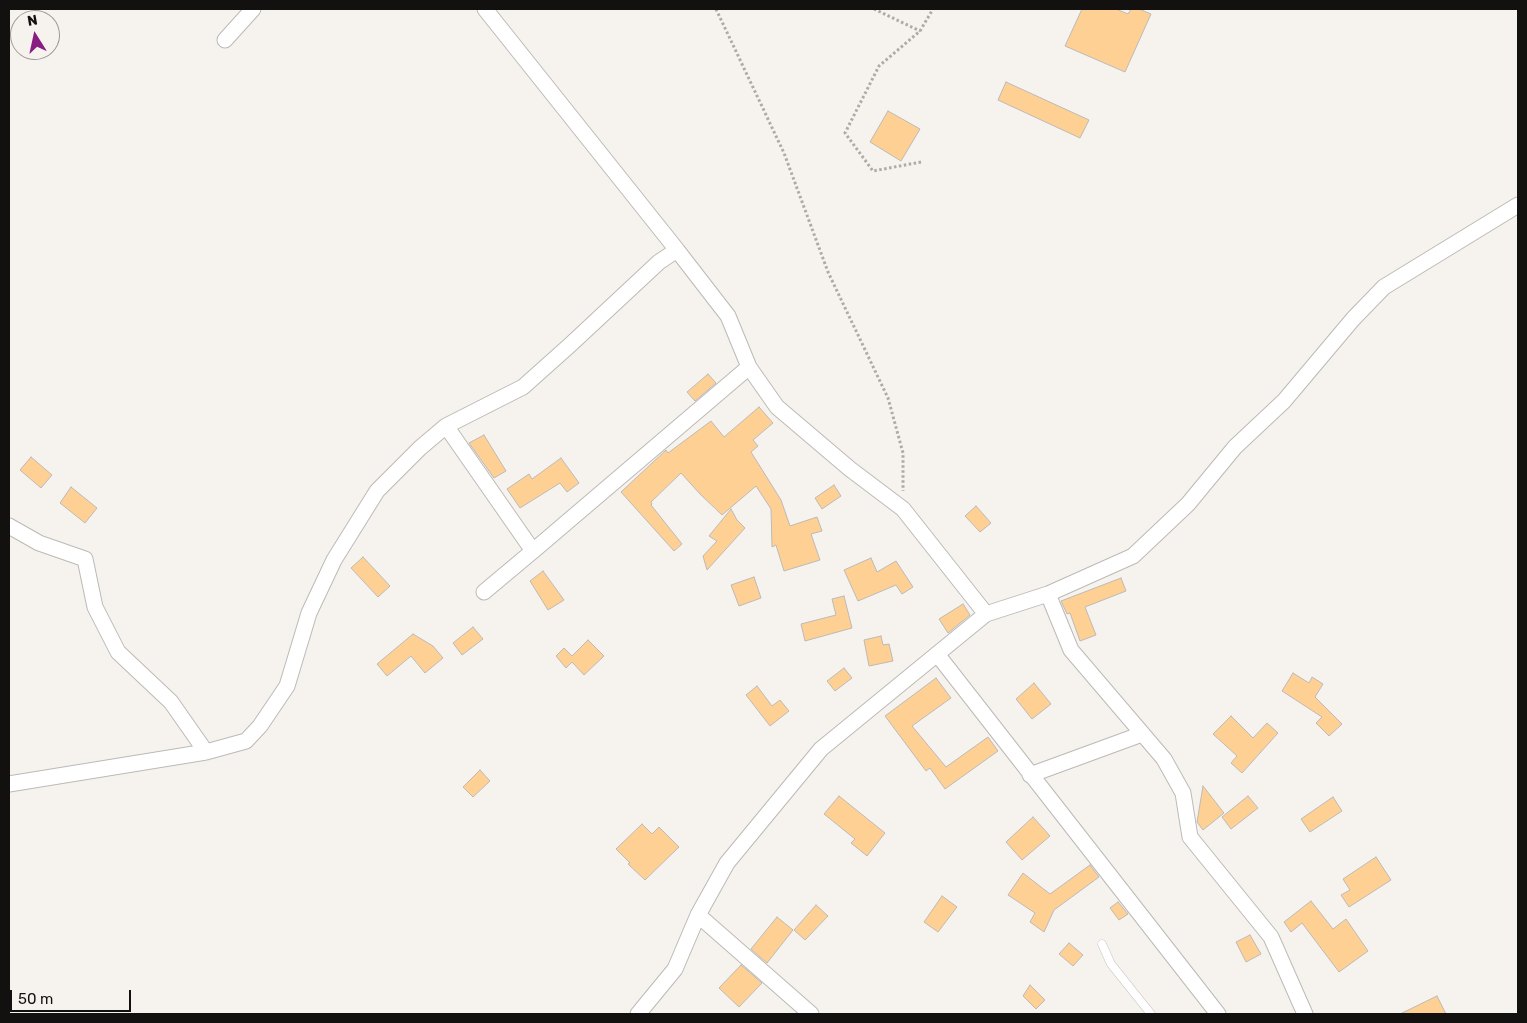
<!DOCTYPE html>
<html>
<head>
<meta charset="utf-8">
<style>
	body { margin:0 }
	#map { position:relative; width:1527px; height:1023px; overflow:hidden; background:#f6f3ef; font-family:Rubik,sans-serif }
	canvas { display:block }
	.frame { position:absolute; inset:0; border:10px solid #121110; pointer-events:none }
	.north { position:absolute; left:10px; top:10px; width:50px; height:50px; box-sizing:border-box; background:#f6f3ef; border:1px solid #9b9996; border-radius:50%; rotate:350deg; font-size:14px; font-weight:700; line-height:20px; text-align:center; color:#121110 }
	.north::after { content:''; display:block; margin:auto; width:18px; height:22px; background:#891d82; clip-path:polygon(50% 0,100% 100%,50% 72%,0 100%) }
	.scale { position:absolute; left:10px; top:990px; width:121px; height:22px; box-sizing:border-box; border:2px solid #121110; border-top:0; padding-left:6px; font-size:15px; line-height:18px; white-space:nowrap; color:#121110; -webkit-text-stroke:4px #f6f3ef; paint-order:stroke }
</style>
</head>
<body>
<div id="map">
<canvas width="1527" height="1023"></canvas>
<div class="frame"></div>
<div class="north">N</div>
<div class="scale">50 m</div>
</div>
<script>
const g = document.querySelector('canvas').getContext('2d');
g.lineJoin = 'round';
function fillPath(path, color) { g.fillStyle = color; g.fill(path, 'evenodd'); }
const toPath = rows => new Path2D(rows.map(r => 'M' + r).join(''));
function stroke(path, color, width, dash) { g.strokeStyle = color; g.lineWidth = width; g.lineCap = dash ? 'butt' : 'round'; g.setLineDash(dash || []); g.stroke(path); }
const building = toPath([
	[1082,9,1116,9,1128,14,1131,9,1139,9,1151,14,1125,72,1065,46,1082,9],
	[1006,82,1089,120,1080,138,998,100,1006,82],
	[888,111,920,129,901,161,870,142,888,111],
	[708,374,716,383,695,401,687,392,708,374],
	[759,407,773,423,753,440,758,446,751,452,781,500,790,526,817,517,822,531,811,534,820,560,784,571,776,545,772,547,771,509,756,486,722,515,700,494,681,473,651,502,652,504,651,505,682,544,674,551,621,492,666,450,668,453,711,421,724,437,759,407],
	[484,435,506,471,494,478,469,443,484,435],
	[31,457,52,475,41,488,20,470,31,457],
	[561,458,579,483,567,492,560,483,520,508,507,489,529,474,532,479,561,458],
	[834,485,841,496,822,509,815,498,834,485],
	[71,487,97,508,85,523,60,503,71,487],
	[976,506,991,523,980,532,965,516,976,506],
	[731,509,737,520,745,528,707,570,703,556,717,541,709,536,731,509],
	[363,557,390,586,378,597,351,568,363,557],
	[871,558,877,572,896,561,913,587,902,594,896,585,858,601,844,570,871,558],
	[543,571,564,600,548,610,530,581,543,571],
	[754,577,761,598,739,606,731,585,754,577],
	[1121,578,1126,591,1085,607,1096,635,1080,641,1070,613,1067,614,1061,601,1121,578],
	[844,596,852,628,805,641,801,624,836,615,832,599,844,596],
	[963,604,970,615,948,633,939,619,963,604],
	[473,627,483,639,462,655,453,643,473,627],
	[413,634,433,646,443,658,425,673,411,656,387,676,377,664,413,634],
	[881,636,883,645,889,644,893,661,869,666,864,640,881,636],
	[588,640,604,656,584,675,572,662,566,668,556,656,564,648,572,656,588,640],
	[844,668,852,678,835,691,827,681,844,668],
	[1293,673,1309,683,1312,677,1323,684,1315,697,1342,724,1329,736,1316,723,1322,717,1282,691,1293,673],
	[936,678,951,698,912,726,946,767,988,737,998,751,945,789,930,768,926,771,885,716,936,678],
	[1034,683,1051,704,1032,719,1016,699,1034,683],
	[757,686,772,706,780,700,789,711,770,726,746,695,757,686],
	[1231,716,1253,738,1267,723,1278,733,1242,773,1231,763,1237,756,1213,734,1231,716],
	[480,770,490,781,473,797,463,787,480,770],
	[1203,786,1224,813,1203,830,1197,822,1203,786],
	[839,796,885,833,867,856,851,843,855,839,824,814,839,796],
	[1248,796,1258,808,1231,829,1222,817,1248,796],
	[1333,797,1342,811,1310,832,1301,819,1333,797],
	[1033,817,1050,836,1022,860,1006,842,1033,817],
	[642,824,652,834,659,827,679,847,645,880,628,864,630,863,616,849,642,824],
	[1376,857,1391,880,1349,907,1341,895,1350,890,1343,879,1376,857],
	[1090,865,1099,877,1054,910,1044,932,1030,922,1035,913,1008,895,1023,873,1050,894,1090,865],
	[942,896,957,907,938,932,924,922,942,896],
	[1311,901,1333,929,1346,919,1368,951,1339,972,1302,923,1291,932,1284,922,1311,901],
	[1118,902,1128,914,1119,920,1110,908,1118,902],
	[816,905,828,916,805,940,794,930,816,905],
	[777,917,793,930,767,963,751,949,777,917],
	[1250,935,1261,954,1246,962,1236,942,1250,935],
	[1069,943,1083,955,1073,966,1059,954,1069,943],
	[741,965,762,983,739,1007,719,988,741,965],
	[1030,985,1045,1000,1036,1009,1023,996,1030,985],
	[1437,996,1446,1014,1400,1014,1437,996]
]);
fillPath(building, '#fed094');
stroke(building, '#bcb9b6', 1);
const lane = toPath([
	[1102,944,1111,964,1151,1014]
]);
const street = toPath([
	[485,9,677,250],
	[225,40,253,9],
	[446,426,533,551,749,367],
	[9,526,39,543,85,559,95,607,118,652,171,702,206,752],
	[484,592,533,551],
	[1048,594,1071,650,1164,759,1183,793,1190,837,1271,937,1305,1014],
	[937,654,1218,1014],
	[1030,775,1142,734],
	[9,784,206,752,246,741,260,726,287,686,309,613,334,560,377,491,420,448,446,426,523,387,570,345,659,262,677,250,728,316,749,367,777,407,850,469,903,509,986,614,1048,594,1133,556,1188,504,1235,447,1284,401,1353,319,1384,287,1518,205],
	[698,915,811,1014],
	[638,1014,675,969,698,915,727,863,821,749,986,614]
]);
stroke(lane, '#bcbab6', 9);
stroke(street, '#bcbab6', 17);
stroke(toPath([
	[716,9,784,153,828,272,888,398,903,453,903,491],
	[874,9,920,31],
	[921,162,873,171,845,133,879,66,920,31,933,9]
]), '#adaba8', 3, [2.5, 2.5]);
stroke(lane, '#fff', 8);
stroke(street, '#fff', 15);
</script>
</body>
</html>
